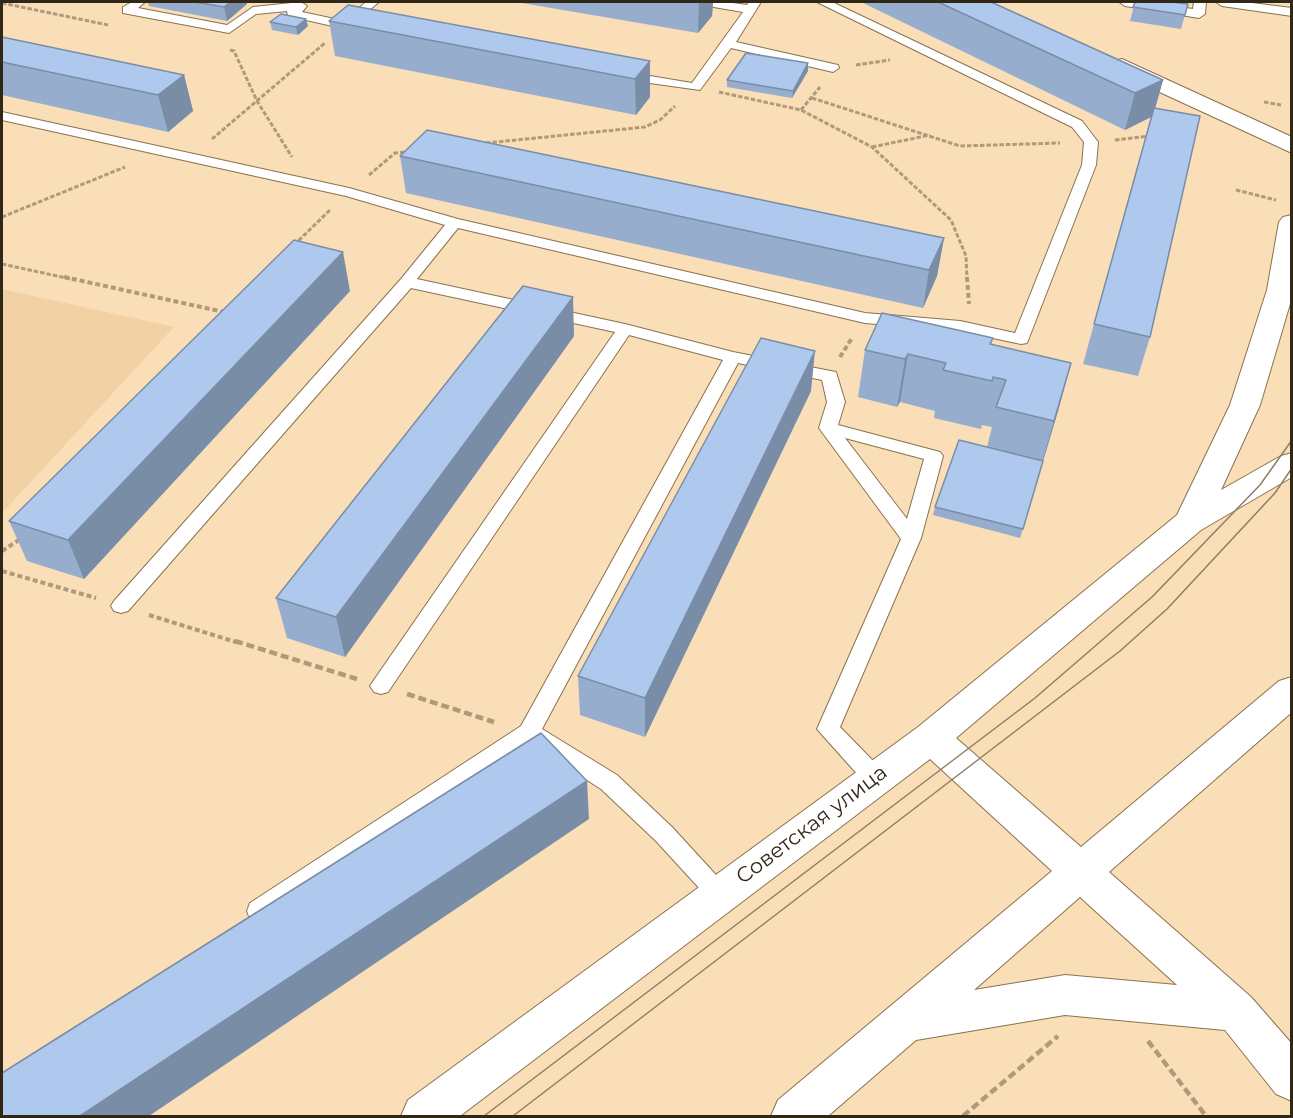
<!DOCTYPE html>
<html>
<head>
<meta charset="utf-8">
<style>
	body { margin:0 }
	#map { position:relative; width:1293px; height:1118px; overflow:hidden; background:#f9deb7; font-family:Montserrat,sans-serif }
	canvas { display:block }
	.frame { position:absolute; inset:0; border:3px solid #312717; pointer-events:none }
</style>
</head>
<body>
<div id="map">
<canvas width="1293" height="1118"></canvas>
<div class="frame"></div>
</div>
<script>
const g = document.querySelector('canvas').getContext('2d');
g.lineJoin = 'round';
function fillPath(path, color) { g.fillStyle = color; g.fill(path, 'evenodd'); }
const toPath = rows => new Path2D(rows.map(r => 'M' + r).join(''));
function stroke(path, color, width, dash) { g.strokeStyle = color; g.lineWidth = width; g.lineCap = dash ? 'butt' : 'round'; g.setLineDash(dash || []); g.stroke(path); }
function write(font, color, halo, rows, align = 'center') {
  g.font = font + ' Montserrat,sans-serif'; g.lineWidth = 4.5; g.setLineDash([]); g.textBaseline = 'middle'; g.strokeStyle = halo; g.fillStyle = color; for (const [text, x, y, turn = 0] of rows) {
    g.save(); g.translate(x, y); g.rotate((+turn || 0) * Math.PI / 180); g.textAlign = isNaN(turn) ? turn : align; if (halo) g.strokeText(text, 0, 0); g.fillText(text, 0, 0); g.restore();
  }
}
fillPath(toPath([
	[2,289,174,327,2,513]
]), '#f2d2a4');
const service = toPath([
	[132,2,145,2,138,8,227,25,253,7,301,2,307,6,302,12,344,21,366,2,379,2,346,29,288,16,287,11,256,14,229,33,123,13,123,7,132,2],
	[702,2,726,2,747,5,749,2,761,2,736,42,838,65,839,68,833,72,731,48,700,90,621,79,621,73,626,72,692,83,743,12,708,6,702,2],
	[817,2,832,2,1082,121,1098,142,1096,165,1027,343,1021,344,960,331,865,323,458,228,417,279,625,324,733,352,836,372,845,402,838,425,940,452,943,456,921,538,840,727,883,771,886,778,883,785,875,787,867,785,817,729,901,539,819,428,827,402,822,380,738,363,542,729,617,775,672,827,727,887,731,894,727,901,719,905,711,901,656,841,601,789,529,743,268,919,259,922,250,919,247,911,250,903,521,726,723,360,629,335,388,692,381,694,374,692,370,686,374,680,615,332,411,288,128,611,121,613,114,611,111,606,114,601,401,279,445,225,346,196,2,120,2,112,349,188,458,219,865,313,960,321,1015,333,1082,165,1084,142,1072,127,817,2],
	[845,438,924,459,907,519,845,438],
	[1119,2,1144,2,1193,9,1194,2,1206,2,1205,14,1199,18,1125,6,1119,2],
	[1216,2,1244,2,1292,8,1292,16,1222,6,1216,2]
]);
const secondary = toPath([
	[1122,59,1292,137,1292,153,1114,71,1111,66,1114,61,1122,59]
]);
const primary = toPath([
	[1292,215,1292,297,1260,405,1221,490,1281,456,1292,453,1292,477,1201,530,956,738,1081,847,1279,681,1292,677,1292,712,1109,872,1251,997,1292,1044,1292,1101,1276,1094,1225,1030,1065,1015,916,1040,828,1116,771,1116,778,1100,1052,871,930,759,460,1116,401,1116,408,1100,918,727,1177,515,1230,405,1267,290,1279,222,1283,217,1292,215],
	[1080,897,1177,985,1065,975,974,990,1080,897]
]);
stroke(service, '#8a724e', 2);
stroke(secondary, '#8a724e', 2);
stroke(primary, '#8a724e', 2);
stroke(toPath([
	[2,3,108,25],
	[230,50,234,51,257,101,292,157],
	[856,65,890,60],
	[719,92,801,110,872,147,951,220,966,256,967,279],
	[812,98,960,146,1060,143],
	[1264,102,1281,105],
	[801,110,820,87],
	[212,139,325,43],
	[1115,140,1150,136],
	[486,143,645,127,660,120,675,106],
	[872,147,930,135],
	[369,175,395,153,407,152],
	[1236,190,1276,200],
	[2,217,125,167],
	[294,245,330,210],
	[2,264,71,279]
]), '#af9a7c', 3, [4.5, 2]);
stroke(toPath([
	[64,277,224,312],
	[967,277,969,304],
	[840,357,852,338],
	[2,551,22,538],
	[2,571,96,598],
	[149,615,239,643]
]), '#af9a7c', 4, [5, 3]);
stroke(toPath([
	[235,641,357,679],
	[407,694,494,722],
	[1148,1041,1206,1116],
	[963,1116,1058,1036]
]), '#af9a7c', 4.5, [8, 4]);
fillPath(service, '#fff');
fillPath(secondary, '#fff');
fillPath(primary, '#fff');
stroke(toPath([
	[484,1116,1035,698,1152,597,1260,485,1292,440],
	[513,1116,1120,651,1167,609,1275,493,1292,468]
]), '#907e63', 1.5);
fillPath(toPath([
	[148,2,247,2,247,4,227,21,149,6],
	[516,2,713,2,712,16,698,33],
	[861,2,991,2,1163,80,1155,108,1150,337,1138,376,1083,364,1151,117,1125,130],
	[1135,2,1188,4,1181,29,1130,21],
	[329,21,650,61,650,97,636,115,335,56],
	[270,22,308,26,298,35,272,30],
	[2,37,184,75,193,111,168,132,2,95],
	[808,71,792,98,727,87,727,80],
	[400,156,944,238,937,276,923,308,406,193],
	[350,291,84,579,27,561,9,521],
	[574,336,345,657,287,638,276,598],
	[993,338,991,345,1071,363,1058,411,1020,538,933,515,935,507,987,447,992,427,982,425,981,429,934,418,935,411,900,402,897,407,858,397,865,350],
	[811,391,645,737,580,715,578,676]
]), '#96adcd');
fillPath(toPath([
	[230,2,247,2,247,4,227,21,224,7],
	[699,2,713,2,712,16,698,33],
	[306,19,308,26,298,35,296,27],
	[650,61,650,97,636,115,635,79],
	[808,63,808,71,792,98,793,91],
	[184,75,193,111,168,132,158,95],
	[1163,80,1153,116,1125,130,1135,93],
	[944,238,937,276,923,308,929,270],
	[343,252,350,291,84,579,68,540],
	[573,297,574,336,345,657,336,617],
	[815,351,811,391,645,737,645,698],
	[908,354,900,402,897,407,905,359],
	[1071,363,1058,411,1020,538,1054,421],
	[587,781,589,819,149,1116,80,1116]
]), '#7a8da7');
const building = toPath([
	[195,2,230,2,224,7,195,2],
	[938,2,991,2,1163,80,1135,93,938,2],
	[1135,2,1171,2,1188,4,1185,15,1133,7,1135,2],
	[348,5,650,61,635,79,329,21,348,5],
	[281,14,306,19,296,27,270,22,281,14],
	[2,37,184,75,158,95,2,62,2,37],
	[746,53,808,63,793,91,727,80,746,53],
	[1154,108,1200,116,1150,337,1094,324,1154,108],
	[427,130,944,238,929,270,400,156,427,130],
	[294,240,343,252,68,540,9,521,294,240],
	[523,286,573,297,336,617,276,598,523,286],
	[882,313,993,338,990,344,1071,363,1054,421,996,407,1006,380,993,377,992,381,943,370,946,363,908,354,905,359,865,350,882,313],
	[761,338,815,351,645,698,578,676,761,338],
	[959,440,1043,461,1023,529,935,507,959,440],
	[541,733,587,781,80,1116,2,1116,2,1073,541,733]
]);
fillPath(building, '#afc9ee');
stroke(building, '#7a8da7', 1.5);
write('21px', '#312717', '#fff', [
	["Советская улица",812,825,-37]
]);
</script>
</body>
</html>
